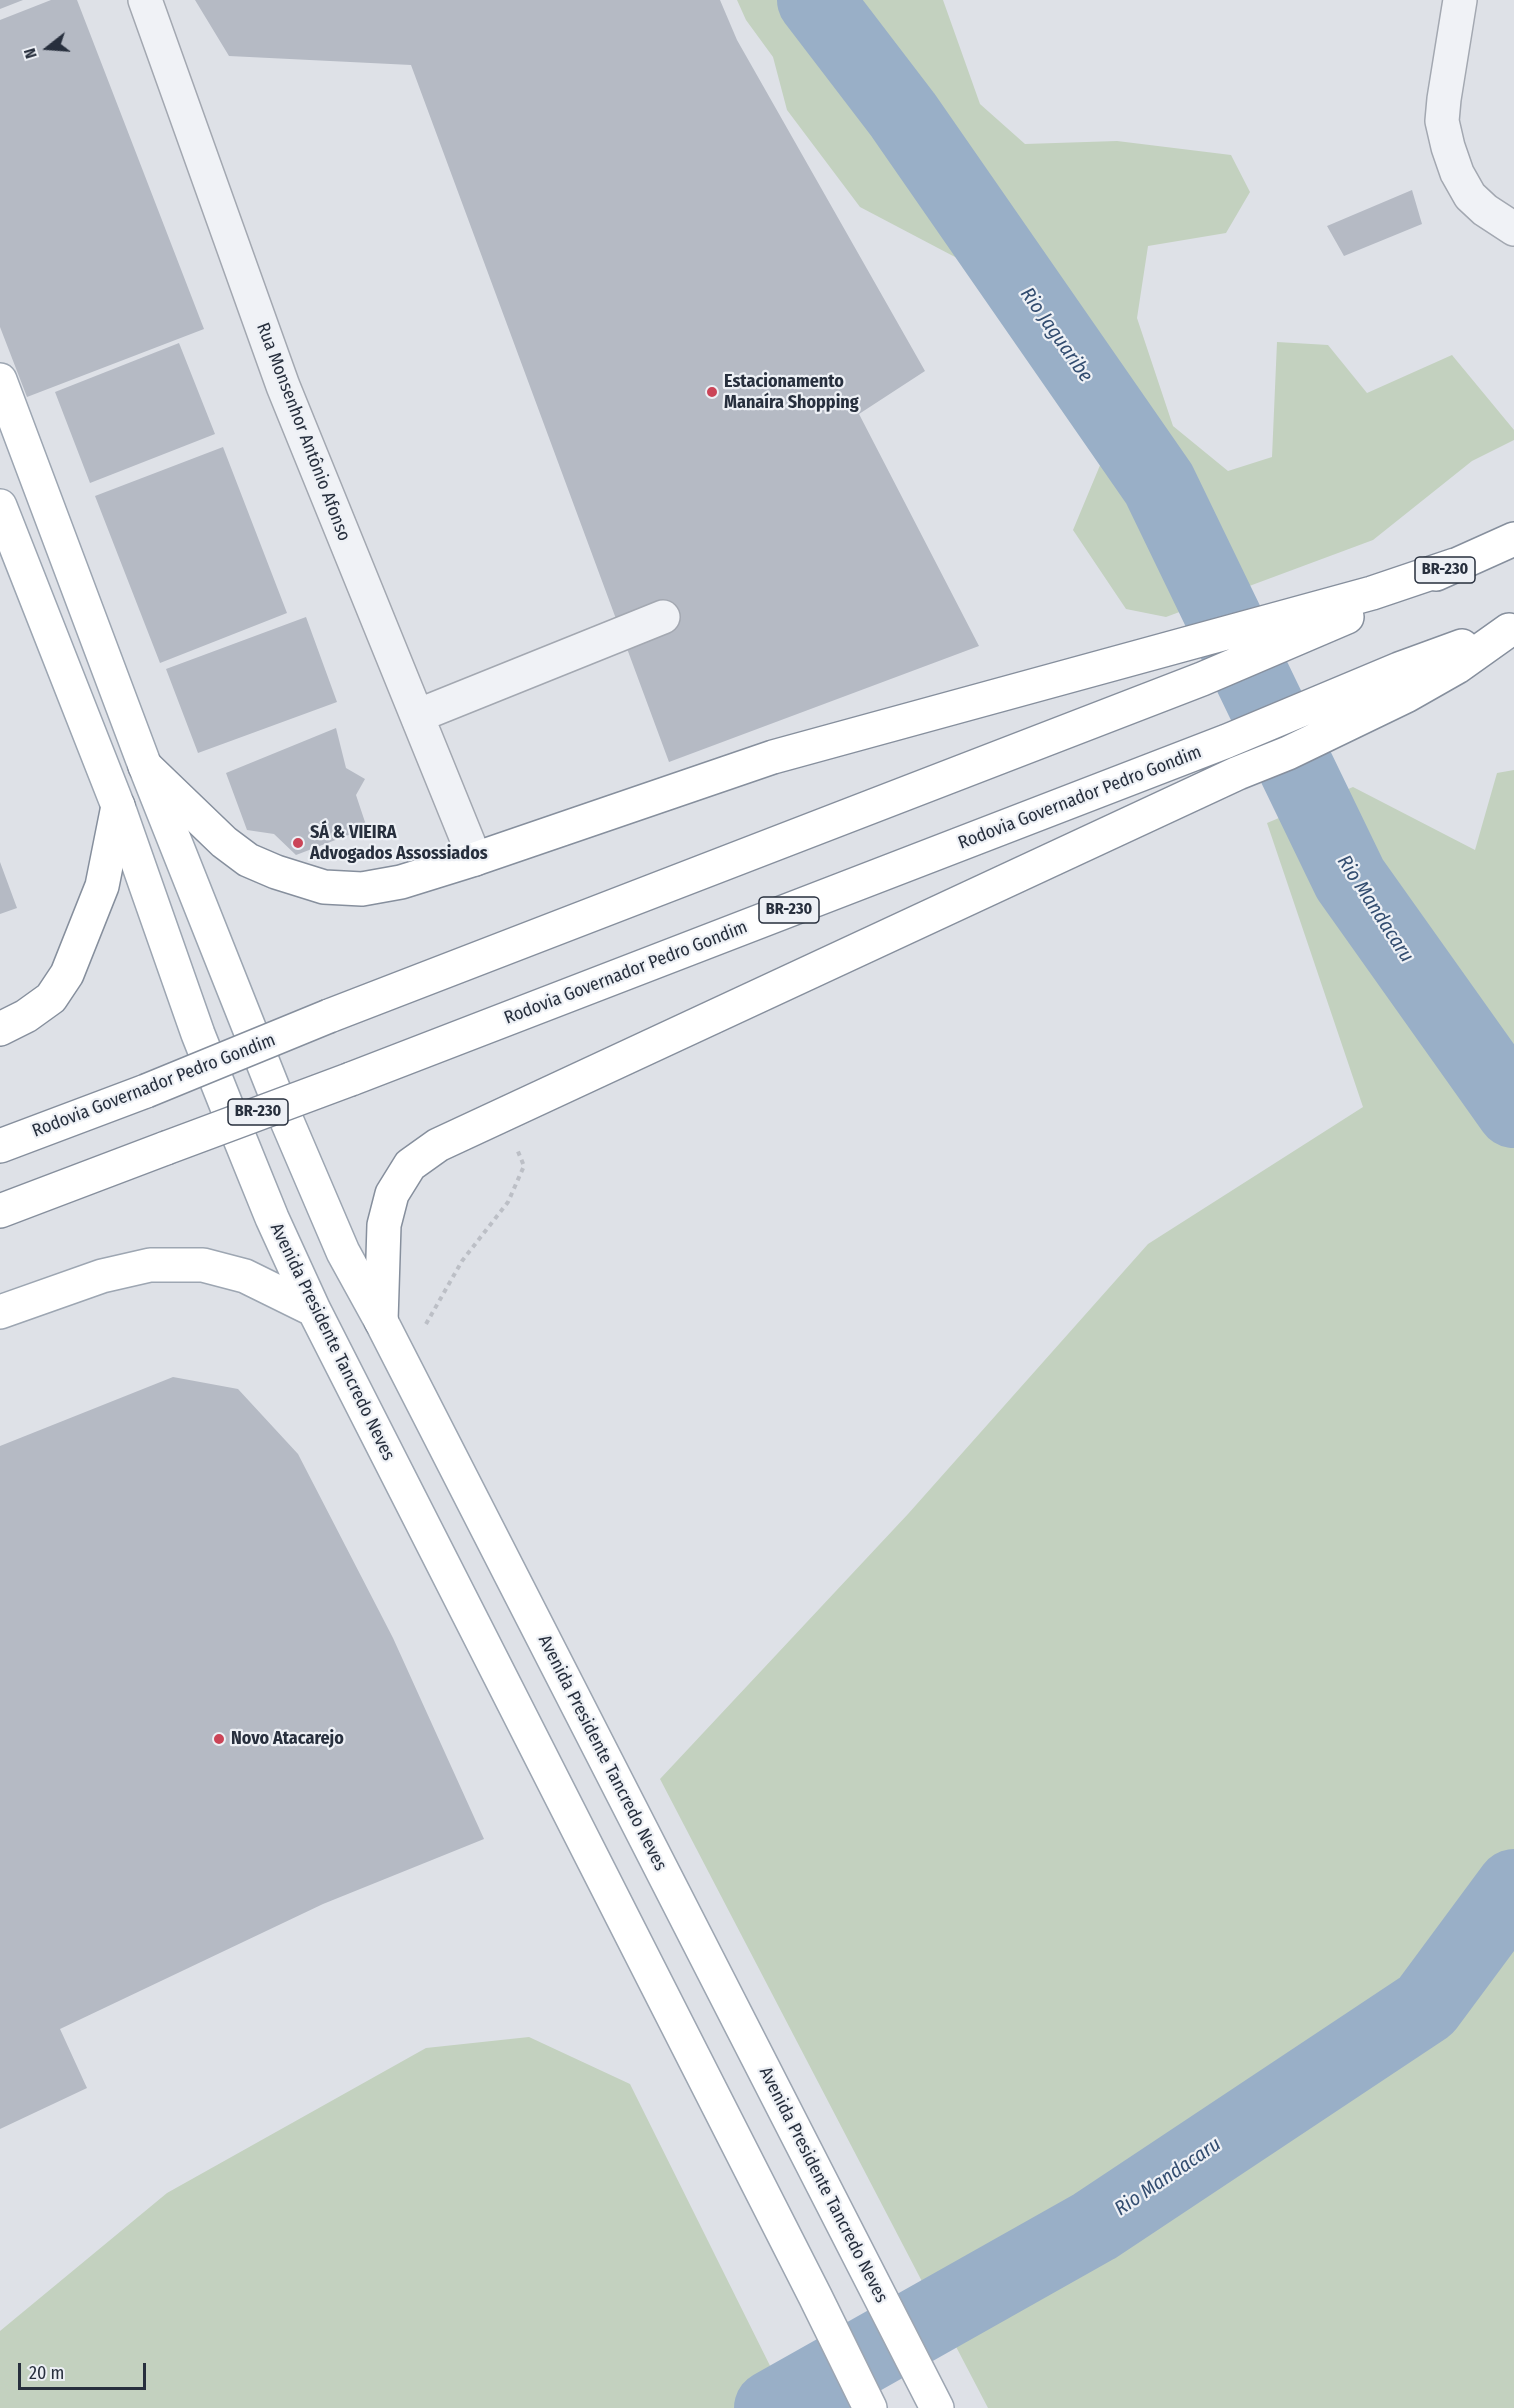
<!DOCTYPE html>
<html>
<head>
<meta charset="utf-8">
<style>
	body { margin:0 }
	#map { position:relative; width:1514px; height:2408px; overflow:hidden; background:#dee1e7; font-family:"Fira Sans Condensed",sans-serif }
	canvas { display:block }
	.north { position:absolute; left:18px; top:18px; width:60px; height:60px; -webkit-text-stroke:4px #edf0f5; paint-order:stroke; rotate:253deg; font-size:16px; font-weight:700; line-height:24px; text-align:center; color:#272f3d }
	.north::after { content:''; display:block; margin:auto; width:21px; height:27px; background:#272f3d; clip-path:polygon(50% 0,100% 100%,50% 72%,0 100%) }
	.scale { position:absolute; left:18px; top:2363px; width:128px; height:27px; box-sizing:border-box; border:3px solid #272f3d; border-top:0; padding-left:8px; font-size:18px; line-height:21px; white-space:nowrap; color:#272f3d; -webkit-text-stroke:4px #edf0f5; paint-order:stroke }
</style>
</head>
<body>
<div id="map">
<canvas width="1514" height="2408"></canvas>
<div class="north">N</div>
<div class="scale">20 m</div>
</div>
<script>
const g = document.querySelector('canvas').getContext('2d');
g.lineJoin = 'round';
function fillPath(path, color) { g.fillStyle = color; g.fill(path, 'evenodd'); }
const toPath = rows => new Path2D(rows.map(r => 'M' + r).join(''));
function stroke(path, color, width, dash) { g.strokeStyle = color; g.lineWidth = width; g.lineCap = dash ? 'butt' : 'round'; g.setLineDash(dash || []); g.stroke(path); }
function write(font, color, halo, rows, align = 'center') {
  g.font = font + ' "Fira Sans Condensed",sans-serif'; g.lineWidth = 4.5; g.setLineDash([]); g.textBaseline = 'middle'; g.strokeStyle = halo; g.fillStyle = color; for (const [text, x, y, turn = 0] of rows) {
    g.save(); g.translate(x, y); g.rotate((+turn || 0) * Math.PI / 180); g.textAlign = isNaN(turn) ? turn : align; if (halo) g.strokeText(text, 0, 0); g.fillText(text, 0, 0); g.restore();
  }
}
fillPath(toPath([
	[737,0,943,0,980,104,1025,144,1117,141,1231,155,1250,192,1226,233,1148,246,1137,318,1173,426,1228,471,1272,457,1277,342,1328,345,1367,393,1452,355,1514,430,1514,440,1472,461,1373,540,1166,617,1126,609,1073,530,1111,439,993,277,860,207,787,110,773,57,746,20],
	[1514,770,1514,2408,988,2408,660,1779,908,1514,1148,1244,1363,1107,1267,823,1353,787,1475,850,1497,773],
	[529,2037,630,2084,791,2408,0,2408,0,2331,167,2193,426,2048]
]), '#c3d1bf');
stroke(toPath([
	[1506,1898,1514,1900]
]), '#99afc7', 12);
stroke(toPath([
	[815,0,903,115,1159,484,1350,879,1514,1110],
	[772,2408,1095,2226,1426,2006,1514,1887]
]), '#99afc7', 76);
fillPath(toPath([
	[0,0,23,0,0,9],
	[51,0,77,0,204,329,27,397,0,327,0,20],
	[195,0,720,0,737,40,925,371,859,414,979,646,669,762,411,65,229,56],
	[1412,190,1422,224,1344,256,1327,226],
	[179,343,215,434,90,483,55,392],
	[223,447,287,613,160,663,95,496],
	[306,617,337,702,198,753,166,669],
	[336,728,346,768,365,779,356,795,367,828,296,855,274,834,247,830,226,773],
	[0,862,17,908,0,914],
	[173,1377,238,1389,298,1454,393,1638,484,1839,323,1904,60,2029,87,2088,0,2129,0,1446]
]), '#b5bac4');
const minor = toPath([
	[145,0,283,386,475,859],
	[1460,0,1444,99,1442,121,1448,147,1457,173,1470,196,1485,210,1514,229],
	[417,716,663,617]
]);
const major = toPath([
	[0,380,145,766,275,1093,343,1252,381,1321,937,2408],
	[0,506,118,806,198,1034,227,1107,272,1218,314,1310,815,2296,870,2408],
	[0,1312,102,1276,150,1265,203,1265,245,1276,314,1310]
]);
const highway = toPath([
	[1436,574,1514,539],
	[145,766,224,842,248,860,276,872,324,887,362,889,401,882,475,859,773,757,1372,593,1455,565],
	[329,1016,1202,679,1347,617],
	[0,1029,26,1016,51,998,67,974,102,886,118,806],
	[351,1079,1227,741,1399,669,1462,646],
	[0,1146,146,1091],
	[0,1211,166,1148],
	[381,1321,384,1225,392,1194,410,1165,438,1145,1238,773,1288,753,1406,696,1457,667,1509,630]
]);
stroke(minor, '#a3a8b1', 36);
stroke(major, '#9da6b2', 36);
stroke(highway, '#868f9d', 36);
stroke(toPath([
	[426,1324,462,1261,508,1202,524,1166,517,1149]
]), '#bcbfc6', 4, [4.5, 4.5]);
stroke(minor, '#f0f2f6', 33);
stroke(major, '#fff', 33);
stroke(highway, '#fff', 33);
const highwayBridge = toPath([
	[146,1091,329,1016],
	[166,1148,351,1079]
]);
stroke(highwayBridge, '#868f9d', 36, []);
stroke(highwayBridge, '#fff', 33);
for (const [x, y, r, color] of [
	[712,392,6,"#cb4457"],
	[298,843,6,"#cb4457"],
	[219,1739,6,"#cb4457"]
]) { const dot = new Path2D(); dot.arc(x, y, r, 0, 2 * Math.PI); g.fillStyle = color; g.fill(dot); stroke(dot, '#edf0f5', 2); }
for (const [x, y, w] of [
	[1445,570,60],
	[789,910,60],
	[258,1112,60]
]) { const box = new Path2D(); box.roundRect(x - w / 2, y - 13, w, 26, 4.5); g.fillStyle = '#edf0f5'; g.fill(box); stroke(box, '#272f3d', 1.5); }
write('bold 16px', '#272f3d', null, [
	["BR-230",1445,570],
	["BR-230",789,910],
	["BR-230",258,1112]
]);
write('bold 18px', '#272f3d', '#edf0f5', [
	["Estacionamento",724,382],
	["Manaíra Shopping",724,403],
	["SÁ & VIEIRA",310,833],
	["Advogados Assossiados",310,854],
	["Novo Atacarejo",231,1739]
], 'left');
write('18px', '#272f3d', '#edf0f5', [
	["Rua Monsenhor Antônio Afonso",303,432,69],
	["Rodovia Governador Pedro Gondim",1080,798,-21],
	["Rodovia Governador Pedro Gondim",626,973,-21],
	["Rodovia Governador Pedro Gondim",154,1086,-21],
	["Avenida Presidente Tancredo Neves",332,1342,64],
	["Avenida Presidente Tancredo Neves",602,1753,63],
	["Avenida Presidente Tancredo Neves",823,2185,63]
]);
write('italic 20px', '#334d70', '#edf0f5', [
	["Rio Jaguaribe",1056,335,55],
	["Rio Mandacaru",1375,909,57],
	["Rio Mandacaru",1168,2177,-34]
]);
</script>
</body>
</html>
